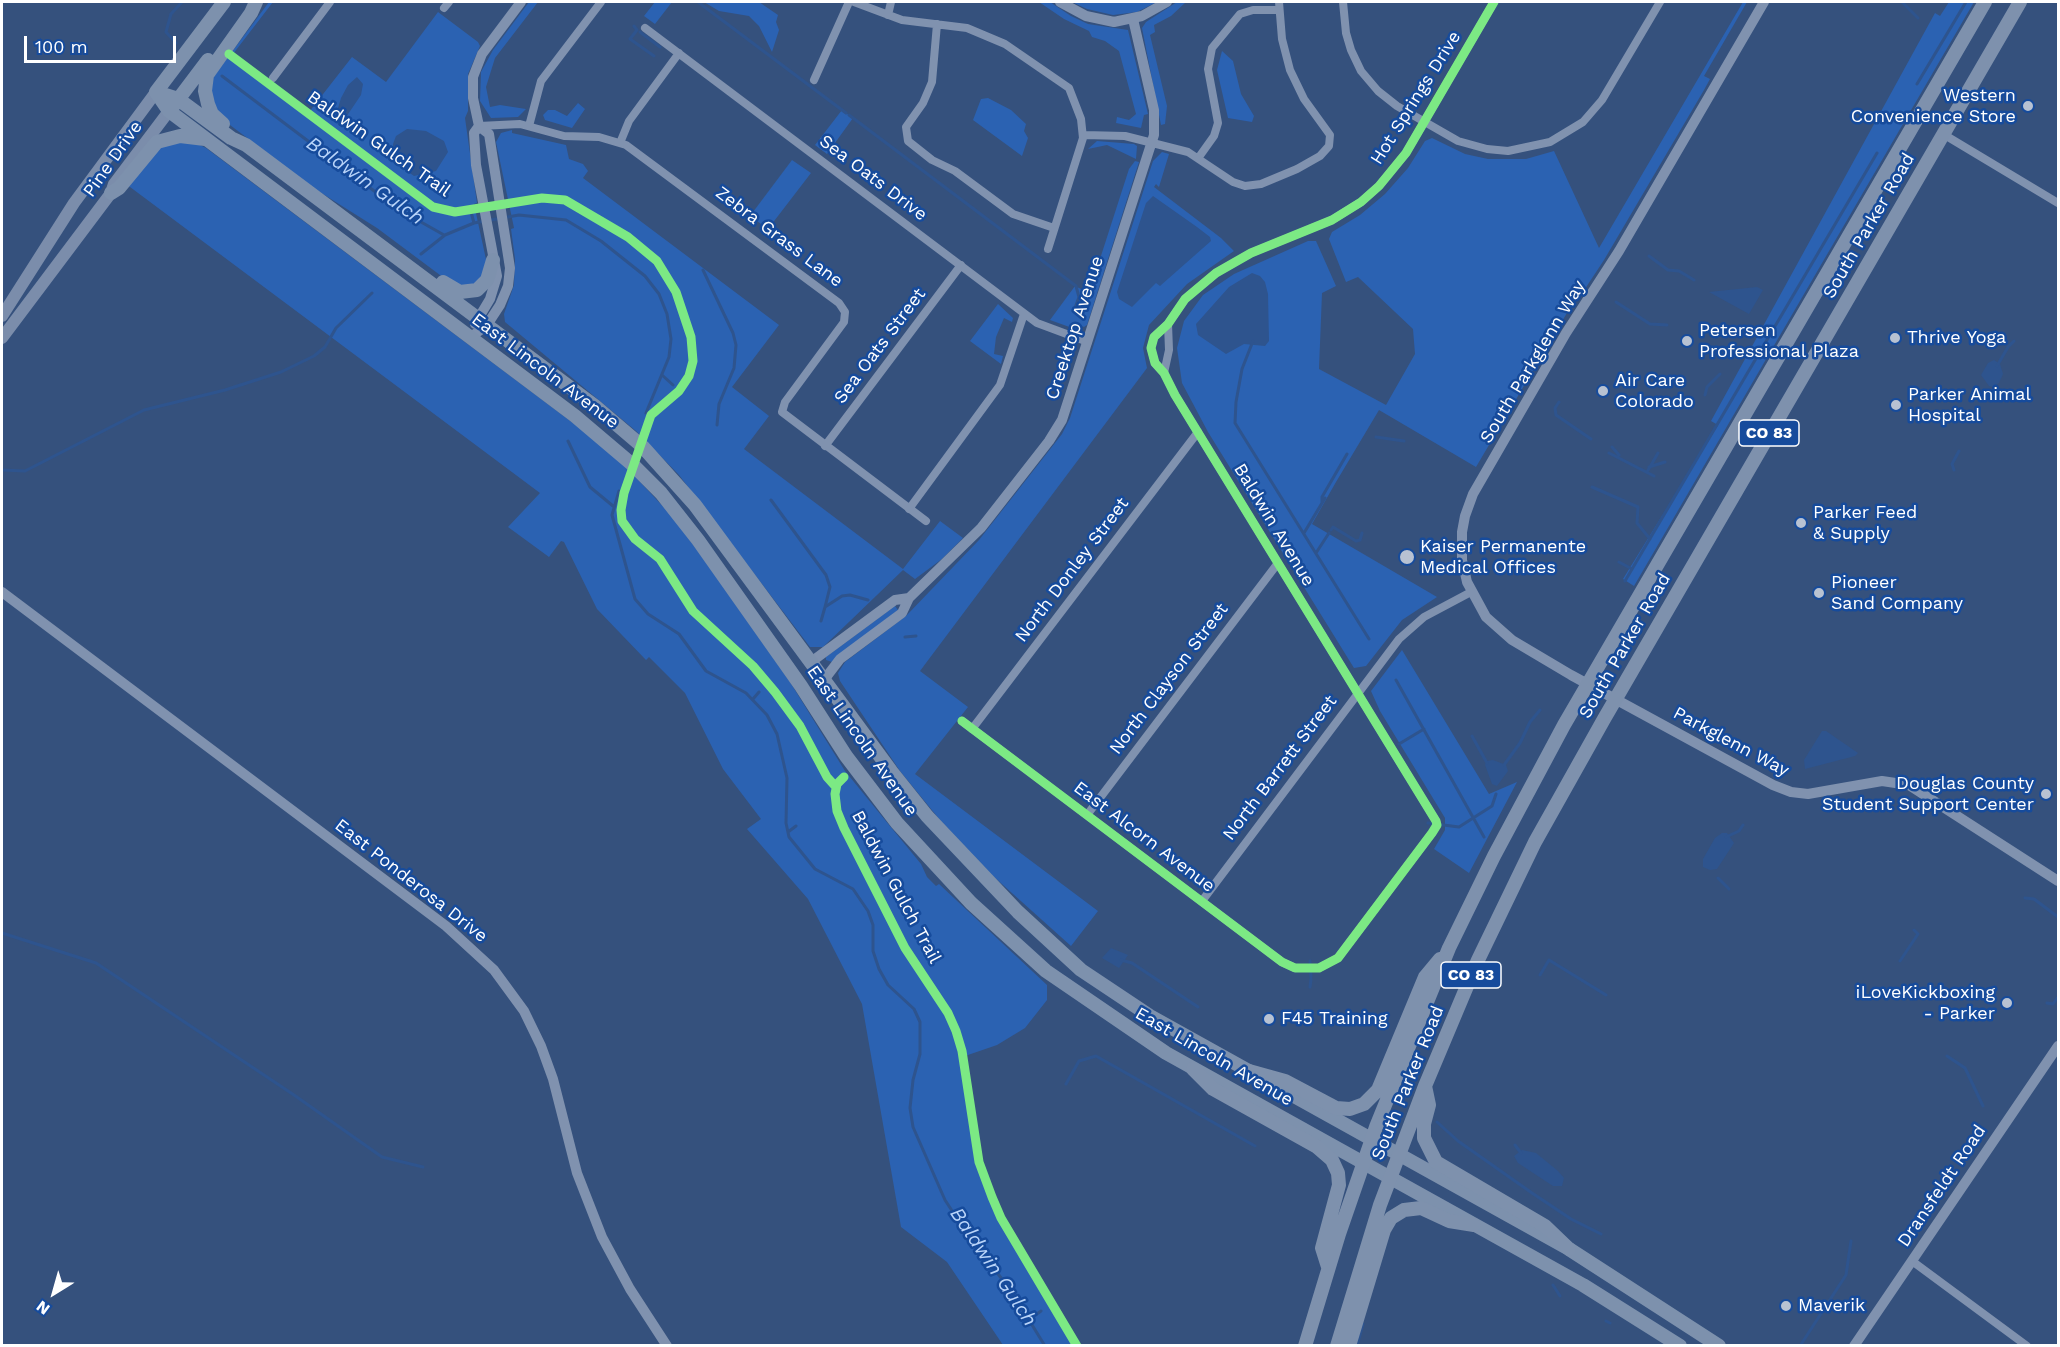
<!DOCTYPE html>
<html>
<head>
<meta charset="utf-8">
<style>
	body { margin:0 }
	#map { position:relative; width:2060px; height:1347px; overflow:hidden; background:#35517d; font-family:"Work Sans",sans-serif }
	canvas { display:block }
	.frame { position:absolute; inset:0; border:3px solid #fff; pointer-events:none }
	.north { position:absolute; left:24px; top:1263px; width:60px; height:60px; -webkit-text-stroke:4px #164b9c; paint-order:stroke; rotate:217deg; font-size:16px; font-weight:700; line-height:24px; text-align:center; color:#fff }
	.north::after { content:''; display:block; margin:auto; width:21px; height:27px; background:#fff; clip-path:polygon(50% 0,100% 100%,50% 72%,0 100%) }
	.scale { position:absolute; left:24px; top:36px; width:152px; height:27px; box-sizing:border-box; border:3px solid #fff; border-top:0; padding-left:8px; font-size:18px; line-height:21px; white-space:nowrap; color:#fff; -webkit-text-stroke:4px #164b9c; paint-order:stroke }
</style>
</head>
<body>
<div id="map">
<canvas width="2060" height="1347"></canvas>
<div class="frame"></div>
<div class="north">N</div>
<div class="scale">100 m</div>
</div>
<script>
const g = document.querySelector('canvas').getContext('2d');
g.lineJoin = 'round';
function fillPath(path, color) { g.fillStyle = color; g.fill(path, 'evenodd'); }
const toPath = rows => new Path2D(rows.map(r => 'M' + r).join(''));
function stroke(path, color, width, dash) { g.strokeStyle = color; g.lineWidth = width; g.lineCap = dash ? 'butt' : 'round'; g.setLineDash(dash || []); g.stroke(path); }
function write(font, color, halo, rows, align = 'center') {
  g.font = font + ' "Work Sans",sans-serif'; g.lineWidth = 5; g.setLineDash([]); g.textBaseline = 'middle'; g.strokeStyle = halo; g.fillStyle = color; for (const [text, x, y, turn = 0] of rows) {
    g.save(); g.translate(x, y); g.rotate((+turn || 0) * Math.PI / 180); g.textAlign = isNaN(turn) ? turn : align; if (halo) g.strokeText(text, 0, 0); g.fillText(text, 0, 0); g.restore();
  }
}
fillPath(toPath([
	[269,2,273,2,233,54,309,112,352,57,386,82,438,12,478,42,480,46,468,74,468,111,465,118,477,203,474,204,487,264,483,278,469,287,452,284,377,228,315,189,222,119,212,101,211,80],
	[529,2,538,2,495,58,486,87,490,107,500,105,526,109,518,117,491,118,480,101,481,72,493,50],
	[655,2,672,2,655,24,644,16],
	[704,2,759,2,778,15,776,22,779,30,772,52,759,26,749,16,719,11],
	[1039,2,1050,2,1071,16,1088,24,1128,30,1148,114,1144,115,1141,128,1116,123,1117,117,1129,120,1136,114,1119,51,1105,41,1092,37,1089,31,1064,19],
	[1072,2,1157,2,1137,12,1113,15,1087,9],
	[1177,2,1186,2,1171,16,1154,25,1155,32,1150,35,1167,106,1165,124,1161,125,1142,28,1146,22],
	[1743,2,1747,2,1704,76,1710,79,1704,90,1604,260,1577,301,1574,301,1476,467,1379,410,1336,482,1312,524,1437,597,1402,620,1366,666,1354,668,1208,432,1182,383,1177,348,1184,321,1203,295,1234,274,1308,241,1316,241,1336,286,1322,293,1319,369,1386,405,1415,354,1413,329,1358,277,1346,282,1329,239,1332,232,1360,215,1385,194,1408,168,1425,141,1432,138,1465,154,1488,159,1526,159,1554,151,1599,248],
	[1949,2,1974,2,1634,586,1623,579,1718,425,1711,421,1935,13,1940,16],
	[1222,51,1233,61,1241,94,1254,116,1252,122,1228,118,1217,70],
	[988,98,1011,110,1026,124,1024,131,1028,138,1022,156,973,120,981,99],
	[578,103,585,109,572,128,545,120,543,115,548,110,555,110,567,116],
	[842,110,853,118,827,154,815,145],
	[512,130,512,133,566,145,569,159,583,164,588,171,583,178,779,325,732,387,769,416,744,449,903,569,940,521,963,538,942,559,915,579,903,570,823,647,810,647,679,475,636,431,505,322,504,314,514,285,515,259,511,229,514,228,496,142,501,133],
	[173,141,198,144,206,148,589,435,627,468,671,515,700,554,790,682,845,771,921,864,927,877,936,886,939,884,1047,985,1047,1000,1025,1028,997,1045,965,1056,984,1173,1003,1216,1079,1345,1003,1345,947,1262,901,1227,862,1004,808,899,747,829,761,819,723,769,685,693,649,657,646,660,597,609,564,542,561,541,549,557,508,527,540,493,126,184,151,153],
	[1097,141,1134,144,1137,146,1136,159,1107,145,1088,149],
	[1162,152,1169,154,1159,187,1156,184,1154,187,1221,238,1234,251,1187,284,1149,325,1143,348,1147,368,920,671,968,707,915,774,1098,911,1071,946,993,876,940,820,900,771,840,681,838,673,845,662,906,616,979,540,1062,434,1070,418,1153,161],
	[792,160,811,173,768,229,750,216],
	[1135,161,1139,162,1087,325,1084,327,1079,325,1075,329,1050,320,1075,286,1089,293,1129,169],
	[998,304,1013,318,1012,322,1004,318,996,337,994,354,1003,356,1001,364,970,341],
	[895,606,898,610,832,662,826,660,826,657],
	[1402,650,1489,794,1517,782,1469,873,1434,849,1445,830,1445,818,1380,711,1371,691]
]), '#2b62b2');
fillPath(toPath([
	[357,77,363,84,361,95,340,126,338,125,336,115,341,98,348,85],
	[407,129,426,131,444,141,448,152,436,171,414,176,394,162,393,144,396,136],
	[1153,196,1197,227,1210,237,1211,241,1160,286,1156,283,1132,307,1119,299,1117,292,1146,203],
	[1252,273,1260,276,1265,282,1268,294,1269,341,1265,346,1244,344,1226,354,1198,335,1196,324,1229,287],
	[1757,287,1763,290,1749,314,1709,292],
	[1994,360,2000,364,2003,374,1999,383,1993,387,1989,386,1981,375,1988,363],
	[1822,731,1826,731,1858,753,1855,756,1805,769,1804,760],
	[1493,760,1506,765,1508,771,1497,786,1492,784,1485,765,1487,761],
	[1722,833,1727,833,1734,843,1717,869,1710,870,1703,867,1703,859,1715,838],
	[1111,948,1128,955,1119,968,1102,958],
	[1522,1150,1536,1153,1558,1171,1564,1178,1562,1186,1553,1186,1518,1163,1514,1156]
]), '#2e548e');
stroke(toPath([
	[698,2,846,113],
	[1902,2,1918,18],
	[634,26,637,30,630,39,654,56],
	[640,32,660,47],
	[176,43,166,32,171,14,182,2],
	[222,76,398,209,444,235],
	[1917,84,1966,2],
	[849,115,1076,286,1079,297,1074,311],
	[349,162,351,172],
	[471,212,474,223],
	[421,254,445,235,474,223,519,215,566,220,601,241,645,276,659,294,667,314,671,339,669,357,646,413],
	[1649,256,1668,270,1679,271,1694,280],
	[703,270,733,333,736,345,734,368,719,404,717,425],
	[1616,302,1650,324,1667,325],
	[1253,341,1242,369,1236,402,1235,423,1369,639],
	[1997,366,2008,347,2014,341],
	[662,375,673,385],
	[1705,395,1707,387,1720,374],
	[1559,402,1555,408,1556,415,1591,439],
	[1376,437,1404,441],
	[568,441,590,487,613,506],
	[1612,447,1619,455],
	[1609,453,1654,476],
	[1649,467,1665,462],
	[2,470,25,471,144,410,225,390,281,372,314,356,325,347,336,328,372,293],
	[1954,470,1952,464,1959,451],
	[1647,472,1658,453],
	[1592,487,1638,507,1637,523,1650,539],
	[619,491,612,515,635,599,648,614,679,634,706,671,746,693,767,715,777,734,787,778,786,823,789,837,815,869,853,889,868,911,873,925,873,951,879,969,888,985,914,1009,920,1022,920,1054,913,1080,910,1108,913,1127,945,1200,958,1220,1013,1294,1045,1346],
	[771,500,826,575,830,587,825,607],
	[1322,503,1322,497,1347,454],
	[1331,530,1333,527,1356,541,1360,540,1362,533],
	[1304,533,1325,498],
	[1316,553,1329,533],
	[1619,562,1632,569],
	[1625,581,1877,153],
	[821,621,825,607,842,596,850,595,868,600],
	[905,637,916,636],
	[1396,680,1484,837],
	[753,699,759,692],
	[1472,736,1487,763],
	[1399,744,1424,729],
	[1504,765,1520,743,1530,722,1540,710],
	[1428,823,1459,827,1492,806,1496,794],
	[788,832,796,826],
	[1726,837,1739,831,1743,825],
	[1718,878,1729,889],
	[2025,898,2034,899,2058,917],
	[2,933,96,963,294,1095,382,1157,423,1167],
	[1121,960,1132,963,1198,1007],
	[1310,961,1311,977],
	[1900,961,1918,934,1914,930],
	[1540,975,1549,960,1606,995],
	[1310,987,1311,979],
	[2047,1003,2053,1004,2058,997],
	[1947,1056,1965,1068,1983,1106],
	[1066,1084,1079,1061,1096,1056,1255,1146],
	[1437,1122,1458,1141,1532,1193,1571,1219,1601,1234],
	[1515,1145,1521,1153],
	[1553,1285,1560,1296],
	[1030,1319,1041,1311],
	[1606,1321,1610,1323],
	[1357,1346,1363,1324],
	[1800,1346,1846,1275,1851,1241]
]), '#2e548e', 3);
stroke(toPath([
	[854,2,902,20,967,28,1005,44,1069,88,1081,119,1083,138,1048,249],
	[1343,2,1346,33,1351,50,1361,71,1378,91,1397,106,1458,141,1487,149,1508,151,1550,142,1583,122,1602,100,1660,2],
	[444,8,449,2],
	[888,15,891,2],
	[937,24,932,82,923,103,906,127,908,141,932,160,955,171,1013,214,1054,228],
	[645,28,1037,323,1088,342],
	[273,78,330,2],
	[814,80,849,2],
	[479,126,520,124,564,136,599,137,626,145,839,303,845,312,844,322,785,402,782,412,926,521],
	[529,126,541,81,601,2],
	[1943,134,2058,203],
	[1084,135,1125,136,1188,152,1233,182,1245,186,1261,184,1297,169,1320,156,1329,146,1330,135,1304,99,1290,70,1282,39,1279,2],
	[620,143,629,121,679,53],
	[1199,157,1214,136,1218,123,1208,69,1212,48,1240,14,1253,10,1278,10],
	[1164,373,1169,350,1168,324],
	[825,446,961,265],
	[909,509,1000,385,1024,314],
	[962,721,1282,962,1295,968,1319,968,1338,958,1432,833,1437,825,1436,821,1175,395,1164,373,1155,363,1151,348,1154,337,1168,324,1185,299,1216,273,1251,253,1332,220,1361,202,1379,186,1406,153,1494,2],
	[972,729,1198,432],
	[1087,815,1278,563],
	[1202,901,1399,639,1424,617,1471,592],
	[1912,1261,2027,1346]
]), '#8092af', 8);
stroke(toPath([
	[1060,2,1086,16,1114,22,1142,16,1167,2],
	[1764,2,1619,251,1566,333,1473,494,1465,516,1462,532,1462,560,1467,582,1486,617,1512,640,1571,675,1773,785,1791,792,1808,794,1882,781,1909,785,2058,881],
	[475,324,490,299,497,276,476,165,474,133,479,126],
	[471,337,487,325,500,305,508,286,510,268,489,134,479,126,473,98,473,77,482,54,521,2],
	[2,592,446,926,494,970,524,1011,541,1046,553,1079,577,1173,602,1237,630,1289,667,1346],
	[811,662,895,600,909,598],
	[824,680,840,659,902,613,909,598,981,528,1049,441,1062,420,1154,135,1154,110,1133,19],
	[1854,1346,2058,1046]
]), '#8092af', 10);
stroke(toPath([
	[2,316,74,203,156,92],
	[2,338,111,193,114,184,169,111]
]), '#7b8dab', 12);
stroke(toPath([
	[156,92,178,99,231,138,246,145,595,406,643,447,695,505,891,771,927,816,1018,912,1081,970,1150,1016,1569,1249,1719,1346],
	[156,92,169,111,575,416,634,466,661,493,698,540,801,686,846,756,897,823,971,903,1046,971,1166,1053,1583,1285,1680,1346],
	[156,92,224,2],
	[174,105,208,60],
	[223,124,212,114,208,104,205,91,207,75,251,13,256,2],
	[111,193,119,188,157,142,180,136,205,139],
	[443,282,460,292,477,290,487,280,493,260]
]), '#7d91ad', 14);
stroke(toPath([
	[1193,1069,1213,1089,1317,1147,1332,1160,1338,1173,1339,1185,1322,1248,1328,1267],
	[1249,1071,1285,1081,1336,1108,1350,1109,1364,1104,1378,1090,1425,977,1440,959],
	[1425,1086,1429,1105,1424,1124,1424,1138,1436,1162,1545,1226,1569,1249],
	[1305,1346,1339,1234,1376,1127,1449,948,1494,856,1564,725,1985,2],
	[1337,1346,1380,1205,1425,1086,1478,960,1535,842,1604,719,2020,2],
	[1349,1346,1384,1230,1391,1218,1404,1210,1421,1208,1449,1221,1474,1225]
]), '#7e91ad', 14);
stroke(toPath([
	[229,54,433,207,455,212,542,198,565,200,628,237,657,261,676,292,691,337,693,361,689,376,679,391,651,415,624,493,621,510,622,521,635,539,660,559,693,611,753,666,775,692,800,726,827,777,836,787],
	[962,721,1282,962,1295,968,1319,968,1338,958,1432,833,1437,825,1436,821,1175,395,1164,373,1155,363,1151,348,1154,337,1168,324,1185,299,1216,273,1251,253,1332,220,1361,202,1379,186,1406,153,1494,2],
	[844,777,837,784,835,794,837,811,844,828,905,948,948,1013,956,1031,962,1051,979,1162,992,1197,1001,1218,1077,1346]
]), '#7ce984', 9);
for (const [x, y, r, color] of [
	[2028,106,6,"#b8c2d2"],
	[1895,338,6,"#b8c2d2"],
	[1687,341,6,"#b8c2d2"],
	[1603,391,6,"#b8c2d2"],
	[1896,405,6,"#b8c2d2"],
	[1801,523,6,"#b8c2d2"],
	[1407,557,8,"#b8c2d2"],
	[1819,593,6,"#b8c2d2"],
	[2046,794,6,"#b8c2d2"],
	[2007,1003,6,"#b8c2d2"],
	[1269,1019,6,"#b8c2d2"],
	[1786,1306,6,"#b8c2d2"]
]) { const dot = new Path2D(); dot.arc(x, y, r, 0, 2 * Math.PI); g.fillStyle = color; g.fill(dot); stroke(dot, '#164b9c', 2); }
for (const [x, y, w] of [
	[1769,433,60],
	[1471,975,60]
]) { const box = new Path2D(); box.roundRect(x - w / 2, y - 13, w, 26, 4.5); g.fillStyle = '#164b9c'; g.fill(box); stroke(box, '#fff', 1.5); }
write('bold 16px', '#fff', null, [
	["CO 83",1769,433],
	["CO 83",1471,975]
]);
write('18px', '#fff', '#164b9c', [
	["Western",2016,96,"right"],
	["Convenience Store",2016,117,"right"],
	["Petersen",1699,331],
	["Professional Plaza",1699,352],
	["Thrive Yoga",1907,338],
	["Air Care",1615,381],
	["Colorado",1615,402],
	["Parker Animal",1908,395],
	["Hospital",1908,416],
	["Parker Feed",1813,513],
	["& Supply",1813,534],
	["Kaiser Permanente",1420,547],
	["Medical Offices",1420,568],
	["Pioneer",1831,583],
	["Sand Company",1831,604],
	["Douglas County",2034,784,"right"],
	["Student Support Center",2034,805,"right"],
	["iLoveKickboxing",1995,993,"right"],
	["- Parker",1995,1014,"right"],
	["F45 Training",1281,1019],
	["Maverik",1798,1306]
], 'left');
write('18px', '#fff', '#164b9c', [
	["Hot Springs Drive",1416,98,-58],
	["Baldwin Gulch Trail",379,144,35],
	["Pine Drive",113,159,-55],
	["Sea Oats Drive",873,178,37],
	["South Parker Road",1869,226,-60],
	["Zebra Grass Lane",779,237,37],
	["Creektop Avenue",1075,328,-72],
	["Sea Oats Street",880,346,-53],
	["South Parkglenn Way",1533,362,-59],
	["East Lincoln Avenue",545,371,37],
	["Baldwin Avenue",1274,525,59],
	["North Donley Street",1072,570,-53],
	["South Parker Road",1625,646,-60],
	["North Clayson Street",1169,679,-53],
	["East Lincoln Avenue",862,741,55],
	["Parkglenn Way",1731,742,28],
	["North Barrett Street",1280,768,-53],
	["East Alcorn Avenue",1144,837,37],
	["East Ponderosa Drive",411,881,38],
	["Baldwin Gulch Trail",896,887,62],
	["East Lincoln Avenue",1214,1057,30],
	["South Parker Road",1408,1083,-68],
	["Dransfeldt Road",1942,1186,-56]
]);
write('italic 20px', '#b9d4f9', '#164b9c', [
	["Baldwin Gulch",365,181,35],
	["Baldwin Gulch",993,1267,56]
]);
</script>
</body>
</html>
